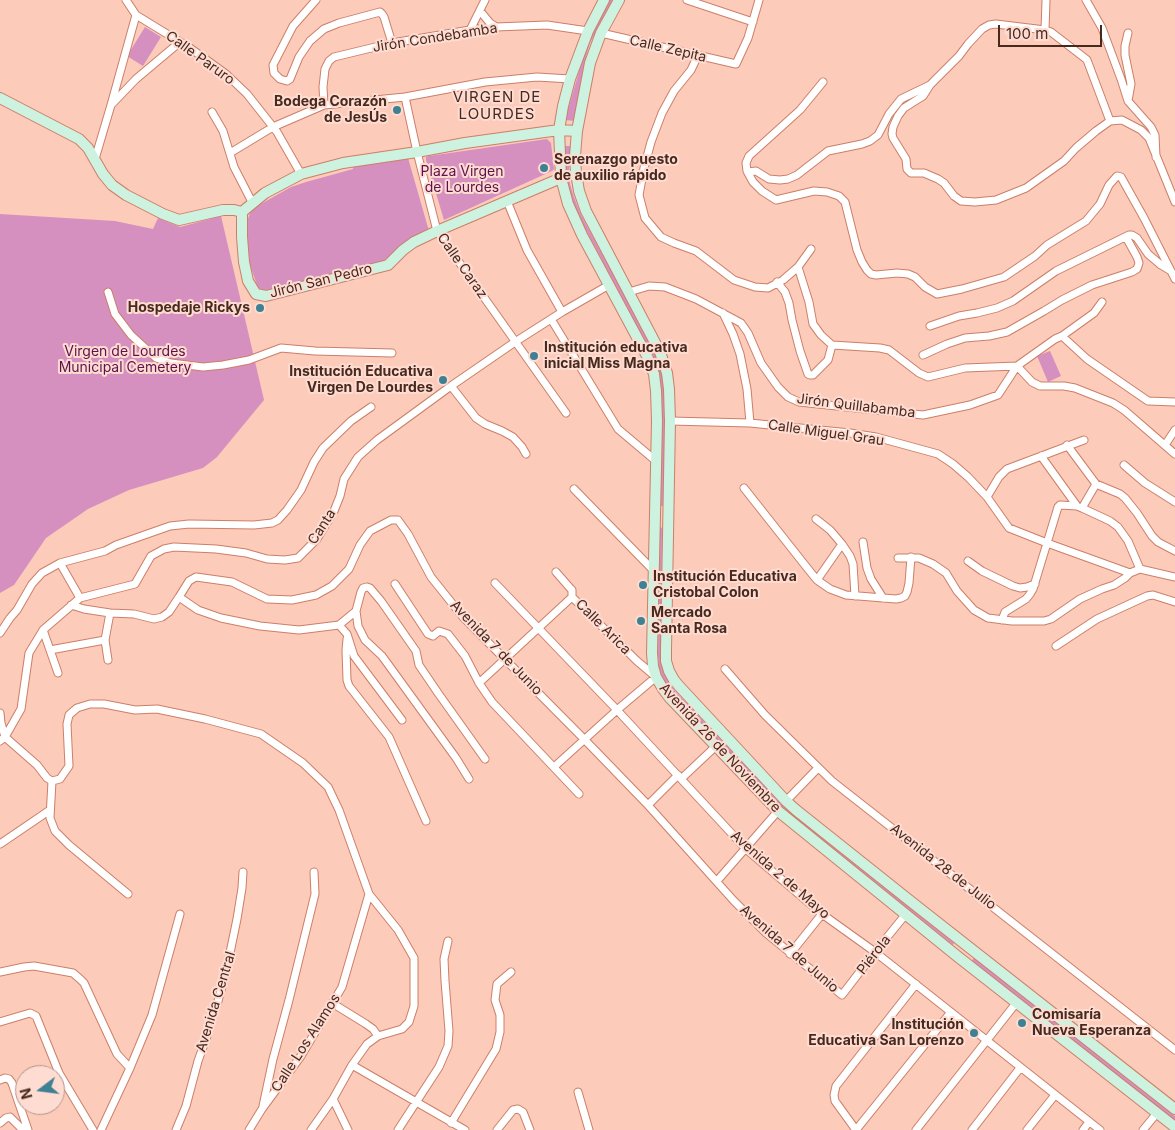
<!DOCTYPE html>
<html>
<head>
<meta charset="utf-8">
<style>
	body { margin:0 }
	#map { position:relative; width:1175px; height:1130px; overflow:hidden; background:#fccbba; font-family:Inter,sans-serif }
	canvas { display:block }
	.north { position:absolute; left:15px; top:1065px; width:50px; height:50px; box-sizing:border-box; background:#fedcd1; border:1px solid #b59489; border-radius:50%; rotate:255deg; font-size:14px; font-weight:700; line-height:20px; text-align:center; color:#48291e }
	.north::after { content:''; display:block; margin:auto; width:18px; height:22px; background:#3f8093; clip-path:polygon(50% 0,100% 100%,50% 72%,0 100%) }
	.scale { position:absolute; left:998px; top:25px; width:104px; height:22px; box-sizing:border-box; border:2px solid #48291e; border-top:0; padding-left:6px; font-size:15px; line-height:18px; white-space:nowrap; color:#48291e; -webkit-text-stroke:4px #fedcd1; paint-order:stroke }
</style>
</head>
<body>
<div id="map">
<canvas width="1175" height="1130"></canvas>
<div class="north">N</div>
<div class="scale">100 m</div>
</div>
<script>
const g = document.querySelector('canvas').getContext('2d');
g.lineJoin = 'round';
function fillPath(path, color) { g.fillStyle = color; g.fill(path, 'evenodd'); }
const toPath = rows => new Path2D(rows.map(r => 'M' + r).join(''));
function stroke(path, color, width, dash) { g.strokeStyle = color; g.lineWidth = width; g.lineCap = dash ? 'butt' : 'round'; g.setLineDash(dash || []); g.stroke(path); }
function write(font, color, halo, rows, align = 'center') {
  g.font = font + ' Inter,sans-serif'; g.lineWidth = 4; g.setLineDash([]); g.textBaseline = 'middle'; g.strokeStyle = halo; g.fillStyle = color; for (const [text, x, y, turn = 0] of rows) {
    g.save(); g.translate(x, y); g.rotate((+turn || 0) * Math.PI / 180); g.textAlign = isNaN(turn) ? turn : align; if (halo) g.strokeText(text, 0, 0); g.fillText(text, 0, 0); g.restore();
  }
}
fillPath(toPath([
	[609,0,613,0,590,43,586,57,575,121,565,120,587,44],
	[145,27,161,37,143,66,127,56],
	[547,139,551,143,554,169,552,171,444,220,426,160,426,157,429,156],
	[564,146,571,146,569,171,570,184,574,197,581,215,658,357,662,372,665,399,665,444,663,506,660,506,661,398,659,373,654,358,578,215,571,198,567,183],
	[408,158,429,231,418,234,383,261,368,267,281,289,263,290,258,288,250,265,246,224,250,213,259,205,291,187,306,182,353,169,353,166],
	[0,214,115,221,153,229,158,218,180,227,221,216,264,400,217,457,203,468,129,490,88,509,46,538,14,585,0,593],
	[1050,351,1061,376,1048,382,1037,356],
	[660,527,662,528,661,655,662,667,668,681,674,690,785,807,954,943,953,945,782,810,671,693,664,683,659,668,658,655],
	[974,957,1175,1116,1175,1121,972,961]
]), '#d690c0');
const street = toPath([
	[126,0,136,15,190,48,226,74,247,94,277,132,301,174],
	[316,0,293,26,273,65,274,73,280,79,287,81,290,79,299,57,310,41,324,29,339,23,380,12,382,14,384,17,392,43],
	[687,0,753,22],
	[1086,0,1102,28,1121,79,1128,101],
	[480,11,490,23,496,27],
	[470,30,485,0],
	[1045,30,1046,0],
	[601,33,736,64,748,38,759,0],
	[1128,33,1125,46,1125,55,1131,84,1128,101,1151,127,1155,135,1156,157],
	[698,55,691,70,674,91,662,113,651,142,644,168,639,195,645,218,661,237,674,243,696,251,734,280,755,287,768,288,783,280,798,267,811,249],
	[823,82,800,110,749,156,746,163,747,171,753,182,762,191,776,200,814,191,827,192,839,196,845,202,857,250,862,262,867,270,871,274,876,275,897,273,908,274,915,277,925,287,937,294,962,289,1004,277,1035,256,1047,245,1086,221,1100,204,1109,185,1117,176,1121,177,1144,218,1175,279],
	[405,97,417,152,437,231,566,413],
	[112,104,136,79,180,42],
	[324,105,323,87,325,69,329,61,334,57,392,43,470,30,496,27,547,25,588,31],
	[212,112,223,131,234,167,252,202],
	[1110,121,1122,120,1141,130,1149,138,1175,202],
	[230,153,273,127,324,105,405,97,485,82,537,77,570,79],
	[95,159,111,105,136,15],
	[748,172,756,171,769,179,780,180,788,179,797,175,828,151,862,144,870,141,878,135,889,114,901,99,930,85,959,56,968,44,982,29,989,25,996,24,1045,30,1051,32,1086,59,1087,60,1110,121,1096,131,1076,148,1064,161,1026,188,996,200,975,202,961,201,954,196,944,183,938,179,924,173,911,173,907,169,906,159,893,138,892,134,893,127,898,116,904,108,923,96,930,85],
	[507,201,527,250,562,312],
	[798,267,809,302,813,324,821,335,832,345,880,348,889,350,919,373,928,377,965,368,1017,366],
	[777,282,785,292,789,303,792,320,800,351,808,374,810,375,813,375,828,360,832,345],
	[108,292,115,314,131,335,156,358,171,363,203,367,223,365,249,360,281,348,315,351,392,353],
	[629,292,649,286,665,287,696,299,741,323,748,333,761,363,778,387,788,397,799,402,923,415,970,405,998,395,1017,366,1055,339,1062,336,1087,359,1148,401,1175,402],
	[723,313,733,334,740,354,747,389,750,423],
	[551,319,618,429,656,461],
	[930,326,959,316,977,313,997,308,1013,301,1056,271,1129,235,1132,235,1137,238,1148,254,1161,265,1171,271],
	[1062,336,1094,313,1102,302],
	[923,355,947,344,965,338,989,336,1007,332,1044,311,1062,300,1092,285,1132,272,1137,269,1139,263,1137,257,1126,237],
	[1017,366,1032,382,1040,386,1064,386,1075,388,1113,403,1124,410,1175,454],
	[451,386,476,418,485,424,502,431,513,437,522,447,526,454],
	[670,421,750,423,850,433,876,437,938,454,953,464,968,477,987,497,1009,528,1047,543,1130,573],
	[1067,445,1096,484,1120,494,1125,498,1137,513,1152,536,1158,542,1175,551],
	[1165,445,1175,430],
	[1041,456,1077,506],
	[1124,465,1145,483,1175,502],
	[744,488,808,569,817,580,830,589,846,595,896,599,901,598,905,596,907,592,909,583,911,557],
	[574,489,654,571],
	[987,497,999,477,1007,469,1084,440],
	[1082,508,1096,484],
	[816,519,830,530,842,544,850,556,853,564,855,596],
	[863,542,867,568,871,579,883,598],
	[898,558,919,558,933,564,946,573,957,591,974,610,988,618,1012,621,1044,621,1051,619,1080,599,1102,589,1114,585,1125,578,1130,573,1140,569],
	[968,561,982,571,1013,586,1020,588,1027,587,1035,584],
	[60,563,80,598],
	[1140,569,1175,577],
	[817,580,842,544],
	[495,583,617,710,746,849,822,914,875,952,1100,1130],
	[395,584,428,634,433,636,439,631,448,634,465,656,479,683,492,702,579,794],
	[179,597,198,610,221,618,260,626,299,630,339,625,347,634,354,656,402,720],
	[71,605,84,609,110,613,134,614,154,619,162,617,169,612,179,597,189,581,196,577,232,582,267,599,292,600,316,595,332,586,349,569,360,545,370,531,391,520,398,520,408,534,431,577,463,617,584,739,646,803,734,901,766,933,842,995,875,952,906,914],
	[356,611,361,592,363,588,367,587,370,588,381,601,416,651,419,665,438,693,485,759],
	[1002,620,1005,612,1026,599,1030,594,1033,589,1058,507,1060,505,1077,506,1082,508,1110,521,1118,527,1128,541,1140,569],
	[339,625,356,611,358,626,365,640,382,656,456,758,469,779],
	[43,630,58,673],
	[0,633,10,618,17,610,32,584,42,573,60,563,105,551,116,545,170,526,189,524,254,525,272,523,278,520,287,510,301,490,314,462,323,448,351,421,371,407],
	[347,639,346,650,347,680,349,686,389,737,426,821],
	[1056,646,1097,619,1147,596,1153,595,1175,602],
	[50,650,105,640],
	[108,660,105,640,110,613],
	[725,669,765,715,832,781,1175,1050],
	[479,683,572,597],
	[0,713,1,723,5,737,37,765,47,778,52,781,60,779,69,766,67,724,69,715,77,708,90,704,104,704,135,710,157,709,205,719,261,734,303,763,328,787,339,810,369,894,398,930,414,958,414,1006,409,1022,402,1029,378,1036,367,1044,352,1065,333,1099,311,1130],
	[0,741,5,737,21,709,29,653,43,630,80,598,135,584,151,556,164,549,174,547,216,549,246,553,267,559,285,560,298,558,317,539,334,511,340,496,344,479,358,457,377,440,451,386,515,342,562,312,609,285],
	[554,767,617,710,656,677,637,661,572,597,572,590,570,588,556,572],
	[681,779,716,746],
	[52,781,50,818,55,831,69,845,128,894],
	[786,801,818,768],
	[648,805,678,775],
	[0,844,50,810],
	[717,881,778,811],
	[790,954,822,914],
	[0,972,24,967,34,966,73,973,80,979,84,983,117,1054,130,1068],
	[332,1003,366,1024,373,1029,378,1036],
	[0,1022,30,1013,36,1016,59,1073,93,1130],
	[352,1065,465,1130],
	[0,1080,5,1078,9,1079,12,1083,28,1130],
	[578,1092,589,1130],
	[333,1099,348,1130],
	[263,1106,273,1059,289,1000,315,894,314,872],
	[0,1123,6,1118,10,1117,23,1130],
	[451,1123,496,1049,500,1032,500,1015,495,1000,497,984,511,972],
	[101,1130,130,1068,152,1015,180,914],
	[176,1130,186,1106,198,1061,207,1036,211,1019,218,1001,226,972,237,919,242,888,243,872],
	[249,1130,262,1109,301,1056,342,987,369,894],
	[398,1130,439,1067,448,1046,449,1031,445,981,444,959,448,941],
	[497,1130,513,1110,518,1109,523,1112,530,1130],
	[856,1130,835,1101,834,1095,836,1086,916,984],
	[856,1130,951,1012],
	[916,1130,1017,1002],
	[972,1130,1020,1068],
	[1027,1130,1055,1095],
	[1083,1130,1089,1122],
	[1143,1130,1157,1113]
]);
const secondary = toPath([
	[604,0,588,31,570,79,563,106,559,130,561,178,568,204,582,235,647,356,654,374,656,391,657,421,652,653,653,666,656,677,663,689,669,697,778,811,957,956,1175,1127],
	[619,0,601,33,590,63,577,131,575,156,576,173,579,191,586,211,660,352,667,373,669,389,670,421,666,650,666,661,669,671,674,680,679,686,786,801,796,810,914,904,1175,1109],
	[0,98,79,139,88,148,103,174,112,185,126,195,163,214,179,220,223,210,234,210,242,212],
	[561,178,437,231,414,242,403,250,388,265,266,296,256,294,248,281,244,262,242,237,242,212,265,193,301,174,343,163,417,152,465,143,559,130,577,131]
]);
stroke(street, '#cc7f67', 9);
stroke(secondary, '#cc7f67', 12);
stroke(street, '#fff', 7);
stroke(secondary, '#cdf2e0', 10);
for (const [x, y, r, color] of [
	[397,110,5,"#3f8093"],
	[544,168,5,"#3f8093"],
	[260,308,5,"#3f8093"],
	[534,356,5,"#3f8093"],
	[443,380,5,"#3f8093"],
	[643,585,5,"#3f8093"],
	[641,621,5,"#3f8093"],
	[1022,1023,5,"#3f8093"],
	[974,1033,5,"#3f8093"]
]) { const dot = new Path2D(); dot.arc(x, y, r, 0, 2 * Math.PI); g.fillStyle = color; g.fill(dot); stroke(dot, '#fedcd1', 2); }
write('14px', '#48291e', '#fedcd1', [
	["Jirón Condebamba",435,38,-9],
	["Calle Zepita",668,49,13],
	["Calle Paruro",200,58,36],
	["Calle Caraz",462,266,55],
	["Jirón San Pedro",321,281,-14],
	["Jirón Quillabamba",856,406,7],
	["Calle Miguel Grau",826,433,8],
	["Canta",322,527,-57],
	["Calle Arica",603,627,45],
	["Avenida 7 de Junio",496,648,46],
	["Avenida 26 de Noviembre",720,748,47],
	["Avenida 28 de Julio",943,867,38],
	["Avenida 2 de Mayo",780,875,41],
	["Avenida 7 de Junio",789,949,41],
	["Piérola",874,955,-52],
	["Avenida Central",216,1002,-73],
	["Calle Los Alamos",306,1043,-57]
]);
write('bold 14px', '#48291e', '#fedcd1', [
	["Bodega Corazón",387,102,"right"],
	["de JesÚs",387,118,"right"],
	["Serenazgo puesto",554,160],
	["de auxilio rápido",554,176],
	["Hospedaje Rickys",250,308,"right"],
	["Institución educativa",544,348],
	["inicial Miss Magna",544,364],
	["Institución Educativa",433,372,"right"],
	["Virgen De Lourdes",433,388,"right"],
	["Institución Educativa",653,577],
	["Cristobal Colon",653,593],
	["Mercado",651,613],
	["Santa Rosa",651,629],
	["Comisaría",1032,1015],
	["Nueva Esperanza",1032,1031],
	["Institución",964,1025,"right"],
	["Educativa San Lorenzo",964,1041,"right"]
], 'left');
write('14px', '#5d124c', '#fedcd1', [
	["Plaza Virgen",462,172],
	["de Lourdes",462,188],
	["Virgen de Lourdes",125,352],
	["Municipal Cemetery",125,368]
]);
g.letterSpacing = '1px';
write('15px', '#48291e', '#fedcd1', [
	["VIRGEN DE",497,97],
	["LOURDES",497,114]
]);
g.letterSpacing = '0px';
</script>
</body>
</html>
